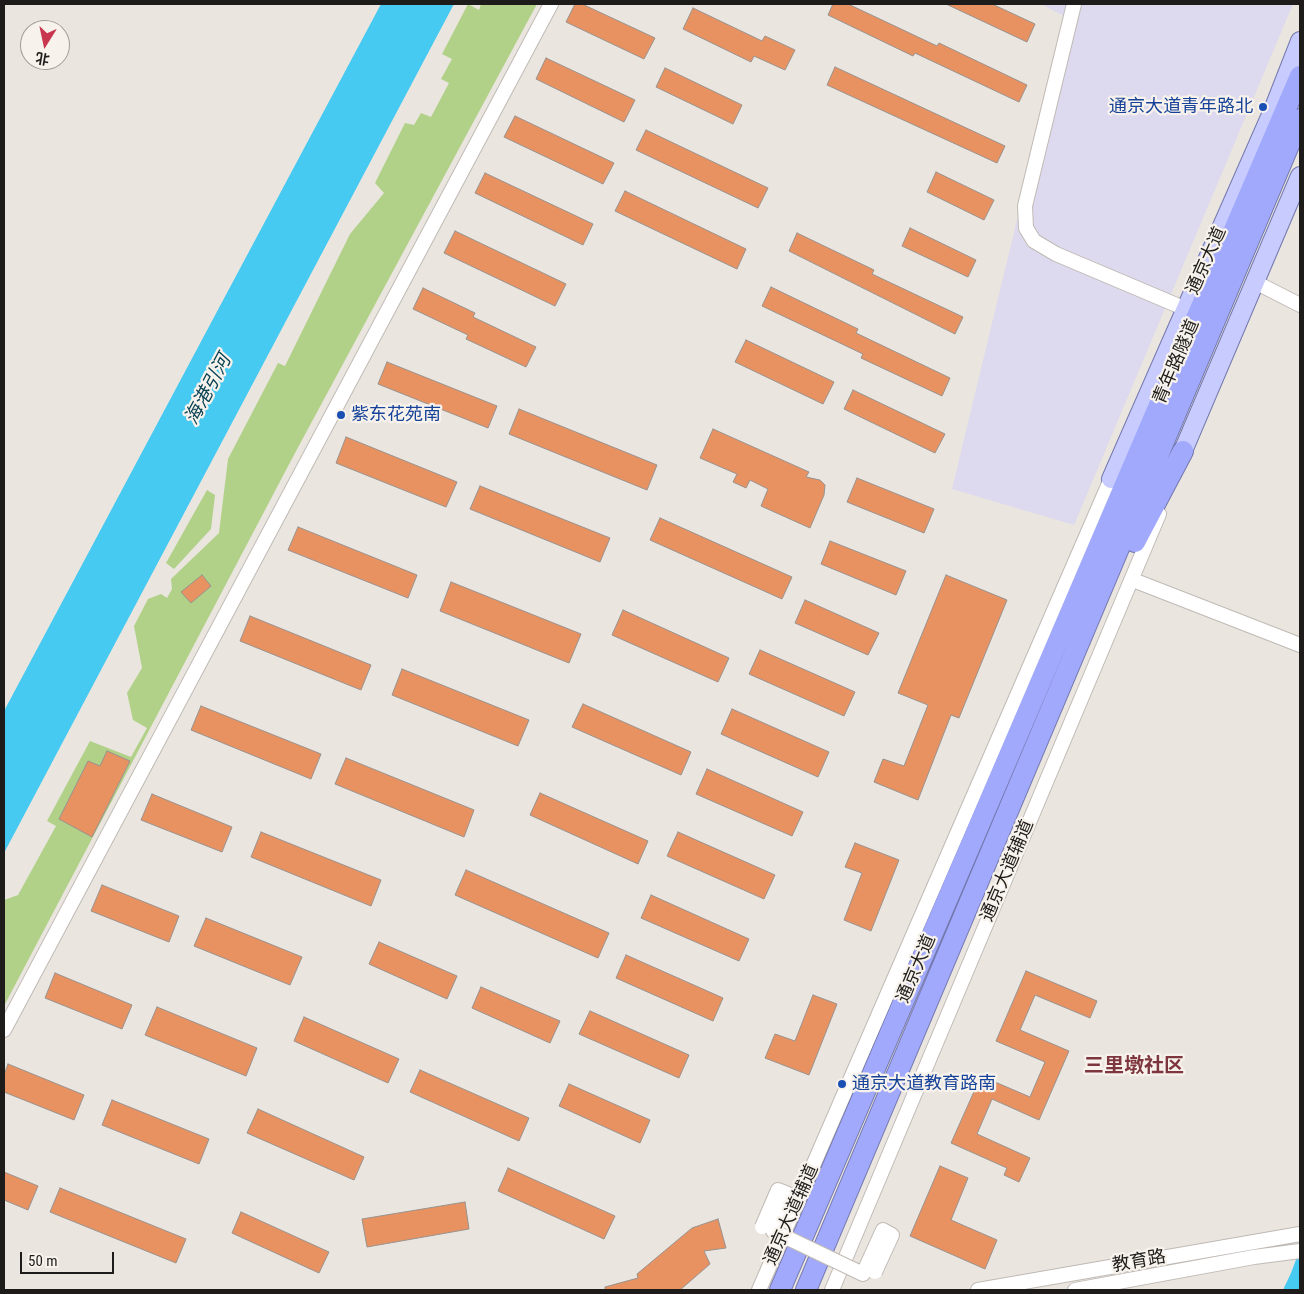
<!DOCTYPE html>
<html>
<head>
<meta charset="utf-8">
<style>
	body { margin:0 }
	#map { position:relative; width:1304px; height:1294px; overflow:hidden; background:#eae5df; font-family:"Roboto Condensed","Noto Sans SC",sans-serif }
	canvas { display:block }
	.frame { position:absolute; inset:0; border:5px solid #1e1c1a; pointer-events:none }
	.north { position:absolute; left:20px; top:20px; width:50px; height:50px; box-sizing:border-box; background:#f8f2ec; border:1px solid #a19c98; border-radius:50%; rotate:190deg; font-size:14px; font-weight:700; line-height:20px; text-align:center; color:#1e1c1a }
	.north::after { content:''; display:block; margin:auto; width:18px; height:22px; background:#c8374f; clip-path:polygon(50% 0,100% 100%,50% 72%,0 100%) }
	.scale { position:absolute; left:20px; top:1252px; width:94px; height:22px; box-sizing:border-box; border:2px solid #1e1c1a; border-top:0; padding-left:6px; font-size:15px; line-height:18px; white-space:nowrap; color:#1e1c1a; -webkit-text-stroke:4px #f8f2ec; paint-order:stroke }
</style>
</head>
<body>
<div id="map">
<canvas width="1304" height="1294"></canvas>
<div class="frame"></div>
<div class="north">北</div>
<div class="scale">50 m</div>
</div>
<script>
const g = document.querySelector('canvas').getContext('2d');
g.lineJoin = 'round';
function fillPath(path, color) { g.fillStyle = color; g.fill(path, 'evenodd'); }
const toPath = rows => new Path2D(rows.map(r => 'M' + r).join(''));
function stroke(path, color, width, dash) { g.strokeStyle = color; g.lineWidth = width; g.lineCap = dash ? 'butt' : 'round'; g.setLineDash(dash || []); g.stroke(path); }
function write(font, color, halo, rows, align = 'center') {
  g.font = font + ' "Roboto Condensed","Noto Sans SC",sans-serif'; g.lineWidth = 4.5; g.setLineDash([]); g.textBaseline = 'middle'; g.strokeStyle = halo; g.fillStyle = color; for (const [text, x, y, turn = 0] of rows) {
    g.save(); g.translate(x, y); g.rotate((+turn || 0) * Math.PI / 180); g.textAlign = isNaN(turn) ? turn : align; if (halo) g.strokeText(text, 0, 0); g.fillText(text, 0, 0); g.restore();
  }
}
fillPath(toPath([
	[1041,4,1293,4,1074,525,952,489,1066,17]
]), '#ddd9ee');
fillPath(toPath([
	[468,4,479,10,481,4,537,4,295,453,4,1006,4,900,18,895,56,826,47,821,90,741,131,757,147,728,133,720,127,693,142,668,134,626,148,599,161,594,167,598,172,589,171,579,219,533,228,459,278,363,285,366,350,234,384,193,375,183,405,123,414,125,421,113,431,117,449,83,441,79,452,59,442,54],
	[207,490,215,495,211,529,174,569,166,563]
]), '#b1d188');
fillPath(toPath([
	[381,4,454,4,4,853,4,711],
	[1300,1249,1300,1290,1283,1290,1291,1273]
]), '#47caf1');
const building = toPath([
	[575,4,582,4,655,38,644,59,566,22,575,4],
	[833,4,848,4,937,46,939,43,1027,85,1019,102,915,53,913,56,828,15,833,4],
	[946,4,992,4,1035,24,1027,42,946,4],
	[693,8,762,41,765,36,795,50,785,70,754,56,751,62,683,29,693,8],
	[546,58,635,100,624,122,536,79,546,58],
	[835,67,1005,146,997,163,827,85,835,67],
	[665,68,742,105,733,124,656,87,665,68],
	[515,116,614,163,603,184,504,137,515,116],
	[646,130,768,188,758,208,636,150,646,130],
	[936,172,994,200,984,220,927,192,936,172],
	[485,173,593,224,583,245,475,193,485,173],
	[625,191,746,249,737,269,615,211,625,191],
	[910,228,976,260,968,277,902,246,910,228],
	[455,231,566,284,555,306,444,253,455,231],
	[797,233,874,270,872,274,963,317,955,334,789,251,797,233],
	[771,287,858,329,856,333,950,378,942,396,861,358,863,354,762,306,771,287],
	[423,288,475,313,473,317,536,347,526,367,466,339,468,335,413,309,423,288],
	[746,340,834,382,823,404,735,362,746,340],
	[387,362,497,406,488,428,378,384,387,362],
	[853,390,945,434,935,453,844,409,853,390],
	[519,409,657,465,647,490,509,434,519,409],
	[713,429,809,472,806,477,820,480,825,485,824,495,810,528,761,506,768,489,750,480,746,488,733,482,737,474,700,458,713,429],
	[346,437,457,482,446,507,336,463,346,437],
	[857,478,934,509,924,533,847,502,857,478],
	[480,486,610,538,600,562,470,509,480,486],
	[660,518,792,577,782,599,650,540,660,518],
	[298,527,417,575,408,598,288,550,298,527],
	[830,541,906,571,896,595,821,564,830,541],
	[202,575,211,586,191,603,181,592,202,575],
	[946,575,1007,600,959,718,951,715,918,800,874,782,883,759,904,766,928,705,898,693,946,575],
	[451,582,581,634,569,663,440,611,451,582],
	[805,600,879,633,868,655,795,623,805,600],
	[623,610,729,658,718,682,612,635,623,610],
	[250,616,371,665,361,690,240,641,250,616],
	[760,650,855,692,844,716,749,674,760,650],
	[402,669,529,720,518,746,392,695,402,669],
	[583,704,691,752,681,775,572,727,583,704],
	[201,706,321,754,311,779,191,730,201,706],
	[732,709,829,752,818,777,721,734,732,709],
	[107,751,130,761,92,837,59,819,88,761,100,766,107,751],
	[346,758,474,810,464,837,335,784,346,758],
	[707,769,803,812,792,836,696,794,707,769],
	[540,793,648,841,638,864,530,815,540,793],
	[152,794,232,827,222,852,141,820,152,794],
	[261,832,381,880,371,906,251,857,261,832],
	[678,832,775,875,764,899,667,856,678,832],
	[855,843,899,860,871,931,844,920,862,873,845,867,855,843],
	[466,870,609,933,598,958,455,895,466,870],
	[102,885,179,916,169,942,91,911,102,885],
	[651,895,749,939,739,961,641,918,651,895],
	[206,918,302,957,290,985,194,946,206,918],
	[379,942,457,976,447,999,369,964,379,942],
	[626,955,723,998,713,1021,616,978,626,955],
	[1026,971,1097,1001,1090,1018,1035,995,1020,1030,1069,1051,1039,1120,992,1099,977,1134,1030,1158,1019,1182,1004,1175,1007,1168,951,1143,981,1076,1030,1097,1045,1062,996,1041,1026,971],
	[55,973,132,1005,122,1029,45,998,55,973],
	[481,987,560,1021,550,1043,472,1008,481,987],
	[813,995,837,1004,809,1075,765,1058,775,1034,795,1041,813,995],
	[157,1007,257,1048,246,1076,145,1035,157,1007],
	[590,1011,689,1055,679,1078,579,1034,590,1011],
	[304,1017,399,1059,388,1083,294,1041,304,1017],
	[8,1064,84,1095,74,1120,4,1092,4,1075,8,1064],
	[420,1070,529,1118,519,1141,410,1092,420,1070],
	[569,1084,650,1120,640,1143,559,1106,569,1084],
	[112,1100,209,1139,199,1164,102,1125,112,1100],
	[258,1109,364,1157,354,1180,247,1133,258,1109],
	[940,1166,968,1178,951,1220,997,1240,985,1269,910,1236,940,1166],
	[508,1168,615,1216,604,1239,498,1191,508,1168],
	[4,1172,38,1186,28,1210,4,1200,4,1172],
	[60,1188,186,1239,176,1263,50,1212,60,1188],
	[465,1202,469,1229,367,1247,362,1219,465,1202],
	[241,1212,329,1252,319,1273,232,1233,241,1212],
	[718,1219,726,1248,704,1251,710,1264,680,1290,605,1290,605,1287,638,1278,637,1274,692,1228,718,1219]
]);
fillPath(building, '#e89161');
stroke(building, '#99928e', 1);
const minor = toPath([
	[1074,4,1025,206,1026,228,1034,241,1056,254,1186,309],
	[1255,282,1300,305],
	[1133,580,1300,645],
	[4,1030,551,4],
	[759,1290,1111,479],
	[832,1290,1159,514],
	[978,1290,1300,1234],
	[1075,1290,1254,1257,1300,1251]
]);
const major = toPath([
	[1183,451,1300,176],
	[1111,479,1273,110,1300,41]
]);
const highway = toPath([
	[1135,542,1183,451],
	[780,1290,1300,76],
	[806,1290,1300,119]
]);
stroke(minor, '#c0bab5', 16);
stroke(major, '#7378ad', 20);
stroke(highway, '#7378ad', 22);
stroke(minor, '#fff', 14);
stroke(major, '#c7cbfd', 18);
stroke(highway, '#a1a9fc', 20);
const minorBridge = toPath([
	[762,1227,778,1190,788,1194,773,1231,863,1274,883,1230,892,1235,875,1272]
]);
stroke(minorBridge, '#c0bab5', 16, []);
stroke(minorBridge, '#fff', 14);
for (const [x, y, r, color] of [
	[1263,107,5,"#1a4fb4"],
	[341,415,5,"#1a4fb4"],
	[842,1084,5,"#1a4fb4"]
]) { const dot = new Path2D(); dot.arc(x, y, r, 0, 2 * Math.PI); g.fillStyle = color; g.fill(dot); stroke(dot, '#f8f2ec', 2); }
write('18px', '#164399', '#f8f2ec', [
	["通京大道青年路北",1253,107,"right"],
	["紫东花苑南",351,415],
	["通京大道教育路南",852,1084]
], 'left');
write('18px', '#1e1c1a', '#f8f2ec', [
	["通京大道",1207,261,-66],
	["青年路隧道",1177,362,-67],
	["通京大道辅道",1008,871,-67],
	["通京大道",917,969,-67],
	["通京大道辅道",792,1215,-66],
	["教育路",1139,1262,-10]
]);
write('italic 19px', '#0a4454', '#f8f2ec', [
	["海港引河",209,390,-62]
]);
write('bold 20px', '#7e363e', '#f8f2ec', [
	["三里墩社区",1134,1067]
]);
</script>
</body>
</html>
